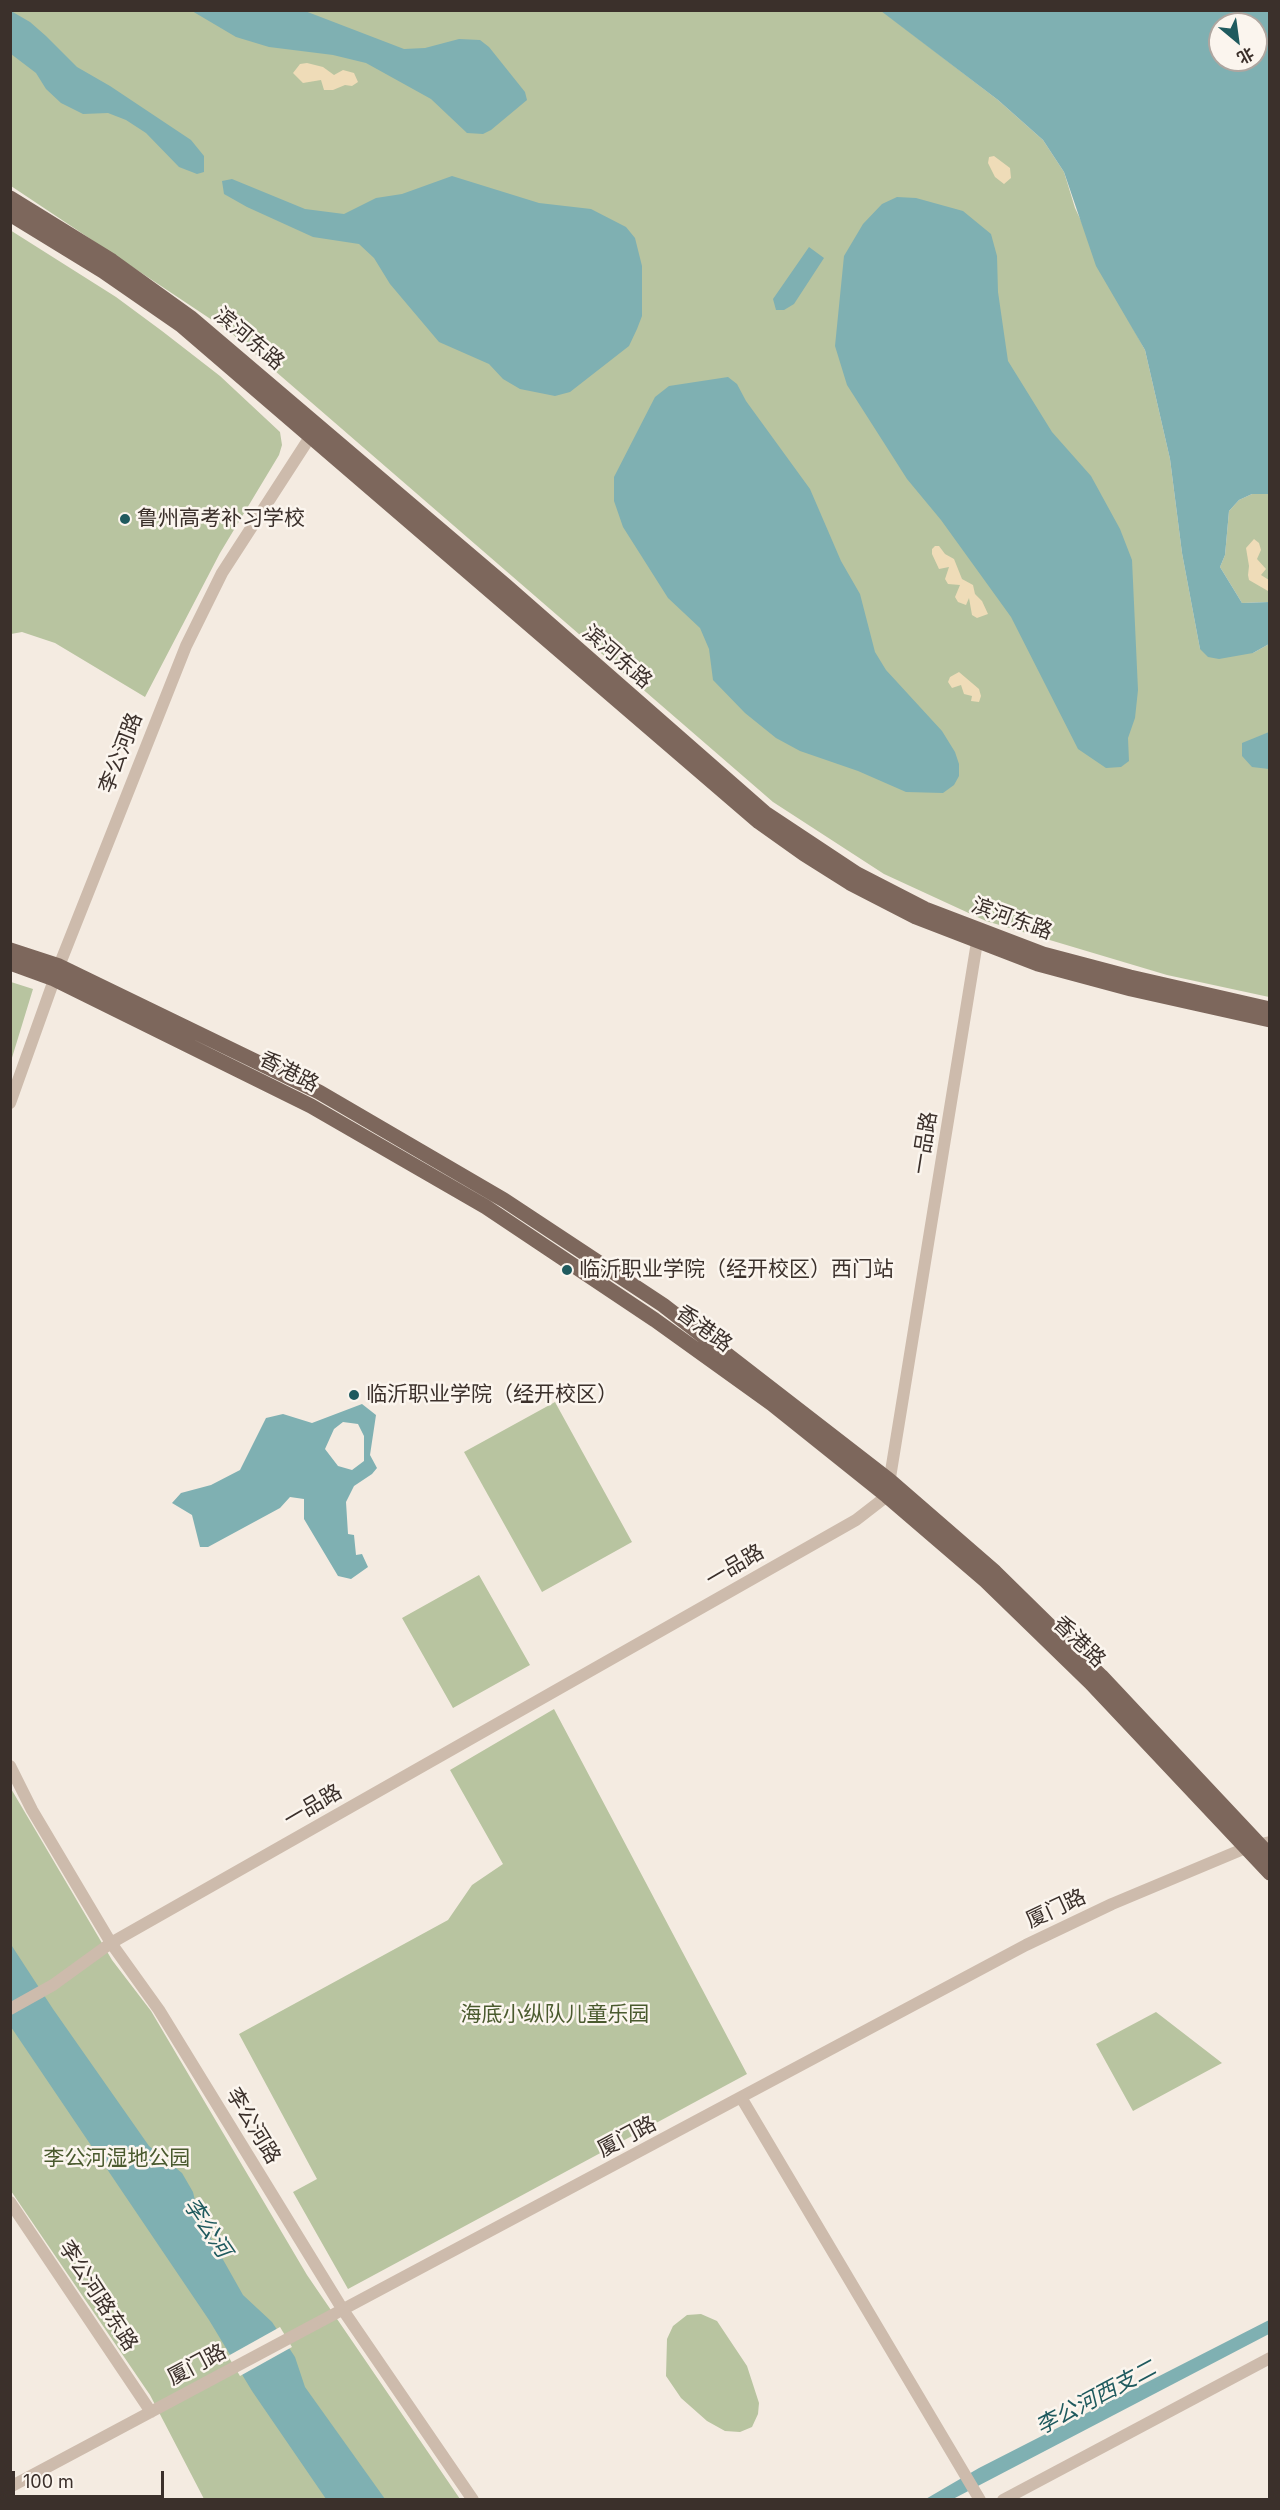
<!DOCTYPE html>
<html>
<head>
<meta charset="utf-8">
<style>
	body { margin:0 }
	#map { position:relative; width:1280px; height:2510px; overflow:hidden; background:#f4ebe1; font-family:Inter,"Noto Sans SC",sans-serif }
	canvas { display:block }
	.frame { position:absolute; inset:0; border:12px solid #3b302b; pointer-events:none }
	.north { position:absolute; left:1208px; top:12px; width:60px; height:60px; box-sizing:border-box; background:#fbf5ee; border:2px solid #aea6a0; border-radius:50%; rotate:151deg; font-size:16px; font-weight:700; line-height:24px; text-align:center; color:#3b302b }
	.north::after { content:''; display:block; margin:auto; width:21px; height:27px; background:#1f5a5e; clip-path:polygon(50% 0,100% 100%,50% 72%,0 100%) }
	.scale { position:absolute; left:12px; top:2471px; width:152px; height:27px; box-sizing:border-box; border:3px solid #3b302b; border-top:0; padding-left:8px; font-size:18px; line-height:21px; white-space:nowrap; color:#3b302b; -webkit-text-stroke:4px #fbf5ee; paint-order:stroke }
</style>
</head>
<body>
<div id="map">
<canvas width="1280" height="2510"></canvas>
<div class="frame"></div>
<div class="north">北</div>
<div class="scale">100 m</div>
</div>
<script>
const g = document.querySelector('canvas').getContext('2d');
g.lineJoin = 'round';
function fillPath(path, color) { g.fillStyle = color; g.fill(path, 'evenodd'); }
const toPath = rows => new Path2D(rows.map(r => 'M' + r).join(''));
function stroke(path, color, width, dash) { g.strokeStyle = color; g.lineWidth = width; g.lineCap = dash ? 'butt' : 'round'; g.setLineDash(dash || []); g.stroke(path); }
function write(font, color, halo, rows, align = 'center') {
  g.font = font + ' Inter,"Noto Sans SC",sans-serif'; g.lineWidth = 5; g.setLineDash([]); g.textBaseline = 'middle'; g.strokeStyle = halo; g.fillStyle = color; for (const [text, x, y, turn = 0] of rows) {
    g.save(); g.translate(x, y); g.rotate((+turn || 0) * Math.PI / 180); g.textAlign = isNaN(turn) ? turn : align; if (halo) g.strokeText(text, 0, 0); g.fillText(text, 0, 0); g.restore();
  }
}
fillPath(toPath([
	[881,10,998,100,1043,140,1064,172,1075,208,1123,310,1145,350,1170,459,1182,553,1200,649,1253,653,1269,644,1269,997,1167,975,986,921,884,874,773,802,230,332,11,186,10,11],
	[10,230,116,297,162,331,220,376,280,432,282,445,279,455,220,553,145,697,55,643,22,632,11,634],
	[1252,494,1269,494,1269,602,1242,603,1220,567,1225,555,1229,511,1239,500],
	[11,982,33,989,11,1061,10,982],
	[555,1402,632,1542,542,1592,464,1452],
	[479,1575,530,1665,453,1708,402,1618],
	[554,1709,747,2074,348,2289,293,2192,317,2179,239,2034,448,1920,472,1885,503,1864,450,1770],
	[10,1787,112,1960,151,2011,307,2275,460,2499,204,2499,150,2395,11,2191],
	[1156,2012,1222,2063,1133,2111,1096,2044],
	[701,2314,717,2321,747,2366,759,2403,758,2414,752,2427,740,2432,725,2431,707,2421,681,2398,666,2376,667,2339,673,2326,687,2315]
]), '#b8c4a0');
fillPath(toPath([
	[307,63,323,67,334,75,343,70,354,73,358,82,352,86,345,85,333,90,324,90,321,80,303,83,293,73,300,64],
	[994,156,1010,168,1011,178,1004,184,995,177,988,163,989,157],
	[1254,539,1259,543,1261,550,1257,559,1266,569,1261,575,1269,580,1268,591,1249,580,1248,575,1249,566,1246,548],
	[935,546,939,546,945,554,954,559,962,579,973,585,975,594,982,601,988,614,977,618,972,615,969,598,966,605,958,602,955,597,960,585,948,584,945,579,949,567,939,569,932,554,932,549],
	[959,672,979,689,981,696,979,702,971,701,972,696,964,694,961,685,952,688,948,682,950,677]
]), '#efdcb8');
fillPath(toPath([
	[11,11,30,22,46,36,77,67,110,86,191,140,204,156,204,172,197,174,179,167,146,133,126,120,108,113,83,114,61,103,46,89,36,73,11,54],
	[192,11,305,11,404,49,425,48,459,39,480,40,489,47,525,92,527,100,491,130,483,134,467,133,431,99,366,63,333,55,269,47,236,37],
	[881,11,1269,11,1269,494,1252,494,1239,500,1229,511,1225,555,1220,567,1242,603,1269,602,1269,644,1253,653,1219,659,1208,657,1200,649,1182,553,1170,459,1145,350,1096,266,1064,172,1043,140,998,100],
	[1220,24,1256,24,1256,60,1220,60],
	[452,176,539,203,591,209,626,227,635,238,642,266,642,316,637,329,629,346,570,392,555,396,520,389,503,379,489,364,439,342,390,284,374,258,359,244,313,237,247,207,224,194,222,181,232,179,305,209,344,214,376,198,402,194],
	[897,197,916,198,963,211,991,234,997,256,998,292,1008,361,1052,432,1091,476,1120,529,1132,560,1138,690,1135,718,1128,738,1129,761,1121,767,1106,768,1078,749,1011,617,941,520,907,479,847,385,835,346,844,256,863,224,882,204],
	[809,247,824,258,794,304,784,310,776,310,773,299],
	[728,377,737,384,746,401,810,489,841,561,860,594,875,652,886,670,942,731,955,752,959,764,959,776,954,785,943,793,906,792,858,771,800,751,776,738,745,713,713,680,709,649,700,628,668,598,623,527,614,501,614,477,655,397,669,386],
	[1269,732,1269,769,1252,767,1242,756,1242,743],
	[362,1404,376,1415,370,1455,377,1468,372,1474,354,1486,346,1502,348,1534,354,1535,356,1555,362,1554,368,1567,351,1579,338,1576,304,1519,304,1499,290,1497,280,1508,208,1547,200,1547,192,1515,172,1503,181,1493,211,1485,240,1470,266,1418,283,1414,312,1423],
	[343,1422,358,1424,364,1436,364,1461,352,1470,338,1466,325,1449,334,1429],
	[10,1943,53,2009,149,2146,182,2173,193,2192,199,2217,243,2295,272,2322,295,2357,305,2387,385,2499,326,2499,252,2391,209,2320,11,2027],
	[1269,2320,1269,2334,953,2499,924,2500,979,2468]
]), '#7fb0b2');
fillPath(toPath([
	[280,2327,292,2347,240,2376,228,2356]
]), '#f4ebe1');
stroke(toPath([
	[10,1103,59,966,186,646,222,573,310,437],
	[10,1766,32,1810,111,1943,159,2010,343,2310,473,2500],
	[10,2009,53,1985,111,1943,856,1520,887,1496,977,942],
	[742,2099,980,2500],
	[10,2202,151,2412],
	[10,2487,1026,1945,1112,1904,1248,1847,1270,1842],
	[1003,2500,1270,2358]
]), '#cdbbac', 12);
stroke(toPath([
	[10,198,112,261,190,317,505,585,765,813,857,874,925,909,1043,954,1130,977,1270,1009],
	[10,214,103,271,181,325,759,822,804,854,850,883,916,917,1038,964,1131,989,1270,1020],
	[10,950,59,966,319,1092,504,1200,663,1305,889,1480,995,1572,1101,1676,1270,1856],
	[10,963,54,979,311,1106,486,1207,655,1320,772,1404,887,1496,986,1581,1091,1683,1270,1873]
]), '#7d675c', 15);
for (const [x, y, r, color] of [
	[125,519,6,"#1f5a5e"],
	[567,1270,6,"#1f5a5e"],
	[354,1395,6,"#1f5a5e"]
]) { const dot = new Path2D(); dot.arc(x, y, r, 0, 2 * Math.PI); g.fillStyle = color; g.fill(dot); stroke(dot, '#fbf5ee', 2); }
write('21px', '#3b302b', '#fbf5ee', [
	["滨河东路",249,339,40],
	["滨河东路",617,657,41],
	["李公河路",121,753,-69],
	["滨河东路",1012,919,20],
	["香港路",289,1072,27],
	["一品路",925,1143,-81],
	["香港路",704,1329,36],
	["一品路",735,1566,-30],
	["香港路",1079,1642,44],
	["一品路",313,1806,-30],
	["厦门路",1056,1909,-25],
	["李公河路",253,2126,59],
	["厦门路",627,2137,-28],
	["李公河路东路",98,2296,57],
	["厦门路",197,2365,-28]
]);
write('21px', '#3b302b', '#fbf5ee', [
	["鲁州高考补习学校",137,519],
	["临沂职业学院（经开校区）西门站",579,1270],
	["临沂职业学院（经开校区）",366,1395]
], 'left');
write('21px', '#4a5a2e', '#fbf5ee', [
	["海底小纵队儿童乐园",555,2015],
	["李公河湿地公园",117,2159]
]);
write('italic 22px', '#1f5a5e', '#fbf5ee', [
	["李公河",207,2228,56],
	["李公河西支二",1096,2398,-28]
]);
</script>
</body>
</html>
